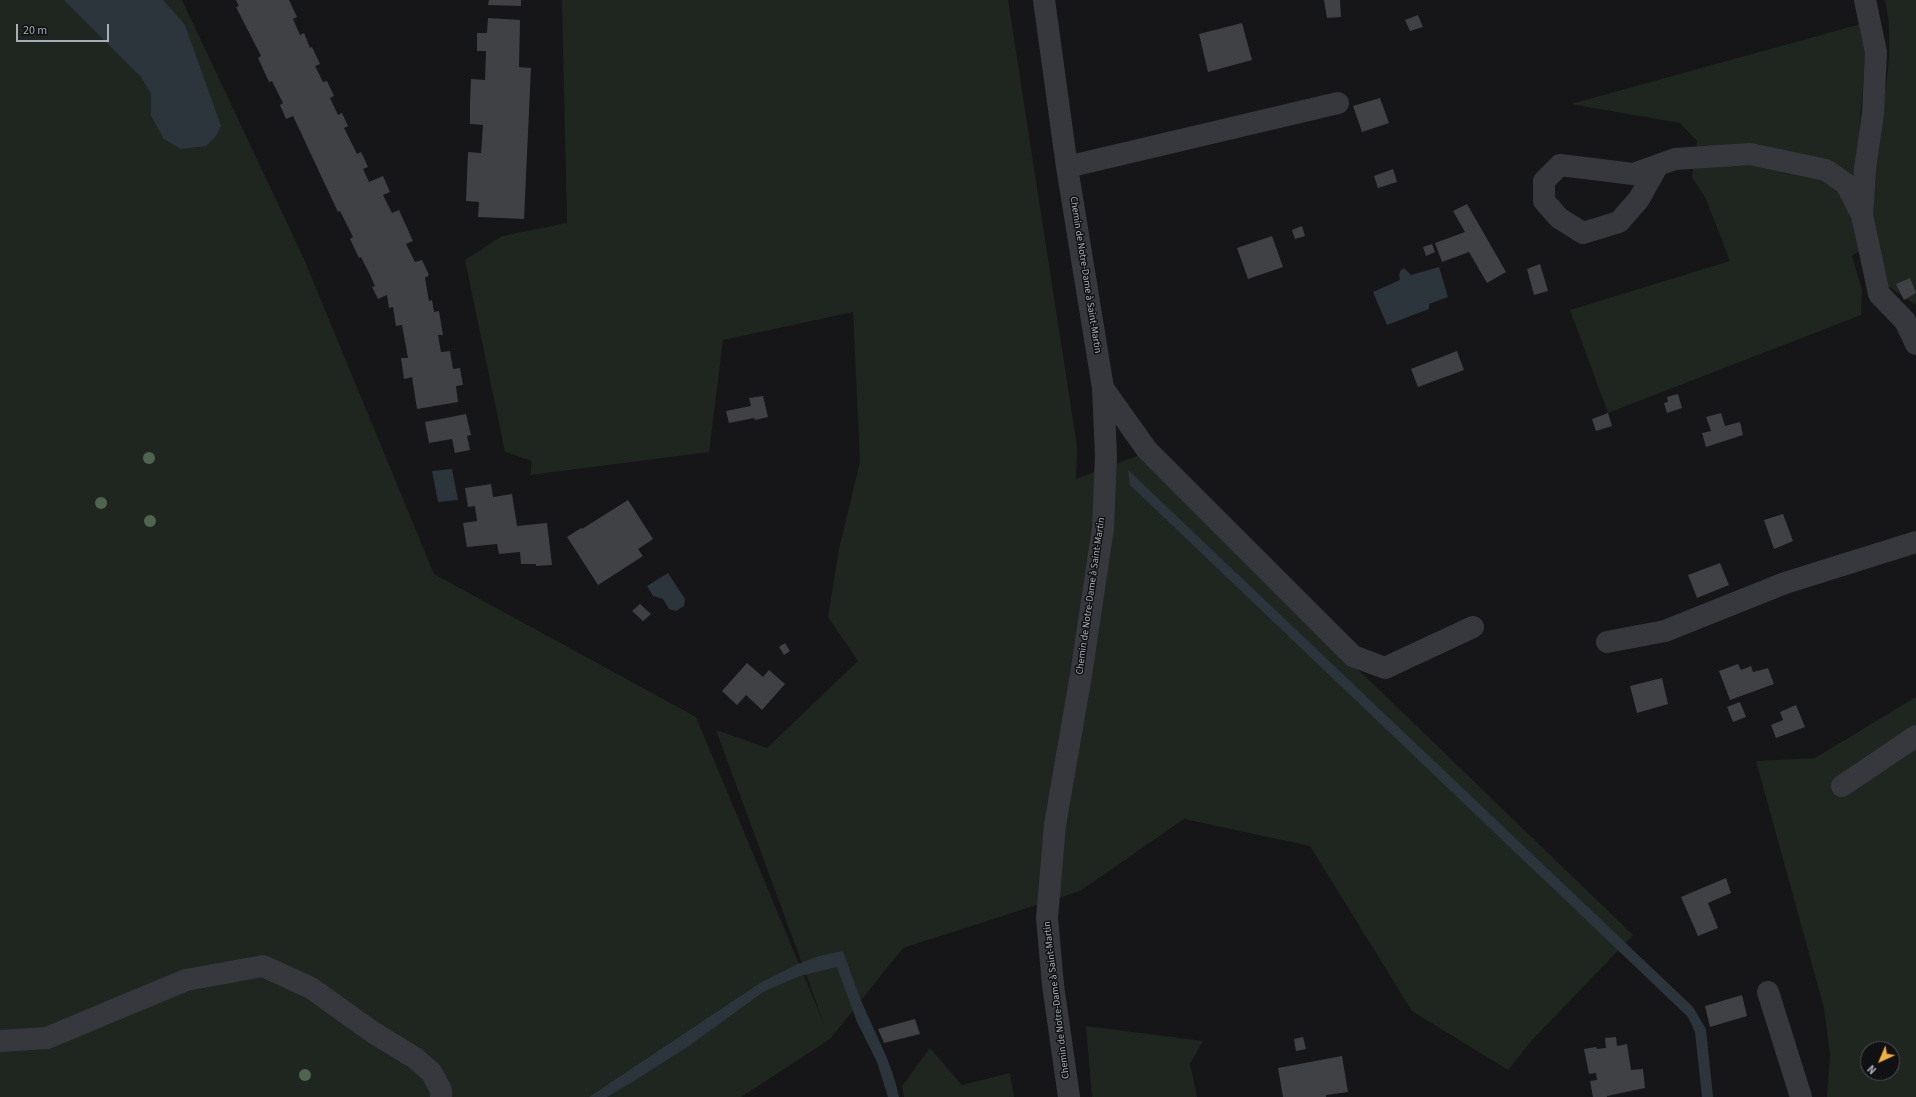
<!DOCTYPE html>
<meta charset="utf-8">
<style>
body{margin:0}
#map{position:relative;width:1916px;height:1097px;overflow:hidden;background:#161618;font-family:"Source Sans 3",sans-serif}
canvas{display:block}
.north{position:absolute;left:1860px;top:1041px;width:40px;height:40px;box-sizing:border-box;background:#111113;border:1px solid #4d4f55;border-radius:50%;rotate:224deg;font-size:11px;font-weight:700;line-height:16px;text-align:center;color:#a8adb8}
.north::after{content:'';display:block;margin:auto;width:14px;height:18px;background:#f2b134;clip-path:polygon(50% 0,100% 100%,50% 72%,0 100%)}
.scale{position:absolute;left:16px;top:24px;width:93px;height:18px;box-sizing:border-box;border:2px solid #a8adb8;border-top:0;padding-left:5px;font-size:12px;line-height:14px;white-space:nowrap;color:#a8adb8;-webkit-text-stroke:3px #111113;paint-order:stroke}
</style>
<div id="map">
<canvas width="1916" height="1097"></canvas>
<div class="north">N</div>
<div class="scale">20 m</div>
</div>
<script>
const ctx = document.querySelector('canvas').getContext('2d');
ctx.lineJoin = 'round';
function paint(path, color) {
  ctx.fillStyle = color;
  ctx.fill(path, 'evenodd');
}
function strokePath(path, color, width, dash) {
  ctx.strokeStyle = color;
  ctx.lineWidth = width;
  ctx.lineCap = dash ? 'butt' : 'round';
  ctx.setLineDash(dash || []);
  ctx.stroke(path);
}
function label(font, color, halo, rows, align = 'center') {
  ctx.font = font + ' "Source Sans 3",sans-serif';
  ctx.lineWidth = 3;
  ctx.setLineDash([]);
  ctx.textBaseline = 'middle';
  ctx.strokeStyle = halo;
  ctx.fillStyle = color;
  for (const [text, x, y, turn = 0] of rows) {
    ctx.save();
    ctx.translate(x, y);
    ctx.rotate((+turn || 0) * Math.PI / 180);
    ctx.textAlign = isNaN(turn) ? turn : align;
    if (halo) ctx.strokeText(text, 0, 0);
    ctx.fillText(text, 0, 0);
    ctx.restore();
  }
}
paint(new Path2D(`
 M0,0H182L304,259L434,574L696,717L825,1026L716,730L767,748L858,661L828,617L839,549L860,462L853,312L723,340L709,452L530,475L532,461L505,452L465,260L502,236L567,223L562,0H1008L1077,446L1076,479L1137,456L1633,935L1533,1039L1508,1070L1412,1011L1310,846L1184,819L1080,891L903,948L830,1039L741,1097H0Z
 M1885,0H1916V305L1883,283L1865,247L1852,256L1862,290L1861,315L1608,413L1570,310L1730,261L1705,197L1692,177L1697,141L1680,123L1571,104L1868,22L1859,136L1876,146C1884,97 1896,49 1885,0Z
 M1916,697V1097H1827L1830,1055L1824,1008L1756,761L1815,758ZM1868,1049H1892V1073H1868Z
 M1086,1026L1203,1041L1190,1064L1197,1097H1092Z
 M930,1048L962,1085L1010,1073L1014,1097H904L902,1086Z`), '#1e261f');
paint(new Path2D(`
 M64,0H163L185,25L221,126L216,136L206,146L181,149L164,139L151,116V94L141,77Z
 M1439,267L1448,297L1429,304V309L1387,325L1373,292L1400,280L1399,275L1401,270L1404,268L1411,275Z
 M452,469L458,500L438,502L432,471Z
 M1128,470L1693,1007L1706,1029L1713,1097H1702L1695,1032L1688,1017L1130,485Z
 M668,573L685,599L684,606L676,611L669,609L663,599L653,596L647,586Z
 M843,951C849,967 854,984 861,1000C874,1032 892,1062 899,1097H888L877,1062L857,1022L837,967L800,976L763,992L689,1046L637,1079L607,1097H589L760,983L798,964L819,956Z`), '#2c353c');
paint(new Path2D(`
 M236,0H289L297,17L293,19L300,35L304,33L310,48L312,47L320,64L315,66L323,82L327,81L334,96L330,98L338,115L342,113L348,126L344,128L357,154L361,152L364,158L368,167L363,169L369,182L383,176L390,192L383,195L392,213L399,210L413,241L406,244L415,262L422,260L429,275L425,278L429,301L432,300L434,312L439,311L443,335H438L441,352L450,351L453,369L460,368L463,385L456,386L458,402L417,409L412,377L404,379L401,358H408L402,325L396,326L393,307L389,308L387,295L378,299L372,287L375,286L370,275L361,257L359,258L350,239L353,237L340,211L338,212L293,116L286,119L280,105L283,103L272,81L269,82L258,58L261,56L236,7L239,6Z
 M489,0H521V6L488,5Z
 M1324,0H1340L1341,17L1327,18Z
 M1418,15L1423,27L1410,31L1405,20Z
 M488,18L520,20L519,67L531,68L524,219L478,217L479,202L466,201L468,152L481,153L483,125L470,124V102L471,79L485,80L486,51H477V33H487Z
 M1242,23L1252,60L1208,72L1199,34Z
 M1380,98L1389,123L1362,132L1353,106Z
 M1393,169L1397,182L1378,188L1374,176Z
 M1467,204L1506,272L1487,283L1469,252L1442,262L1435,243L1465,232L1453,211Z
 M1302,226L1305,236L1295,239L1292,230Z
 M1272,236L1283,267L1248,279L1237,248Z
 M1432,244L1435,252L1426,256L1423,247Z
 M1540,264L1548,291L1534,295L1527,269Z
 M1910,278L1916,293L1904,300L1896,284Z
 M1457,351L1464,370L1418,387L1411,369Z
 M1678,394L1682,408L1667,413L1664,403L1668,402L1667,397Z
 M763,396L768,417L755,420L754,418L729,423L726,411L751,406L749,398Z
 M1608,413L1612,426L1596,431L1592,419Z
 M1721,413L1725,426L1740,422L1743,435L1706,447L1702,433L1711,431L1706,417Z
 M466,414L471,435L467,436L470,450L455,453L452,439L429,443L425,422Z
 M491,484L493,497L512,494L517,526L547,523L552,565L536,566V564H521L520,552L499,554L497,544L467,547L463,523L477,521L475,506L468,507L465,488Z
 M628,500L653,539L638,549L643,556L598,585L567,537L581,528L582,529Z
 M1783,514L1793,541L1774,549L1764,520Z
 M1720,563L1729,585L1697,598L1688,575Z
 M640,604L651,614L643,621L632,611Z
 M785,643L790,651L784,655L779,647Z
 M747,663L763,677L769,670L785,684L762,710L746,695L737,705L722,691Z
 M1738,664L1741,670L1751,666L1753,672L1768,668L1774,684L1730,700L1719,671Z
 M1662,678L1668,704L1637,713L1630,686Z
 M1740,702L1746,717L1733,722L1727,707Z
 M1796,705L1805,727L1776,738L1771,725L1783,720L1780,712Z
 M1726,878L1731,893L1708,903L1718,928L1698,936L1681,897Z
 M1742,995L1747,1016L1710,1027L1705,1006Z
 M915,1019L920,1034L884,1043L878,1029Z
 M1303,1037L1306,1049L1296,1051L1294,1039Z
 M1616,1037L1617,1046L1627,1044L1631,1070L1643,1069L1645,1088L1607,1096V1097H1593L1590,1081L1597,1080L1596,1073L1589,1074L1584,1049L1596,1047L1597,1049L1606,1048L1605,1038Z
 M1342,1056L1348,1092L1326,1095V1097H1283L1278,1068Z`), '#404145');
strokePath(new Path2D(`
 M1044,0L1067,167L1103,388L1106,456L1103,528L1081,675L1055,825L1047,918L1053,985L1069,1097
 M1865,0L1876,52L1873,113L1865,169L1862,215L1879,294L1905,321L1916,344
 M1658,165L1639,199L1619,222L1583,233L1559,218L1544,201V181L1560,165L1633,174L1675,159L1750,154L1826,170L1846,184L1862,215
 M1067,167L1338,103
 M1103,388L1147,450L1353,656L1385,668L1473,627
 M1607,642L1665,631L1785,583L1916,542
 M1842,786L1916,736
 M1768,992L1801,1097
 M0,1041L47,1038L186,980L263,966L311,988L374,1033L415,1058L431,1072L441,1090V1097`), '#37383d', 22);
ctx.fillStyle = '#506452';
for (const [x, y] of [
 [149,458],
 [101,503],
 [150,521],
 [305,1075]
]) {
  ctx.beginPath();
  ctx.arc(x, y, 6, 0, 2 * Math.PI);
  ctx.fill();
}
label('10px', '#a8adb8', '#111113', [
 ["Chemin de Notre-Dame à Saint-Martin",1085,275,81],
 ["Chemin de Notre-Dame à Saint-Martin",1091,596,-82],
 ["Chemin de Notre-Dame à Saint-Martin",1057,1000,-97]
]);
</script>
